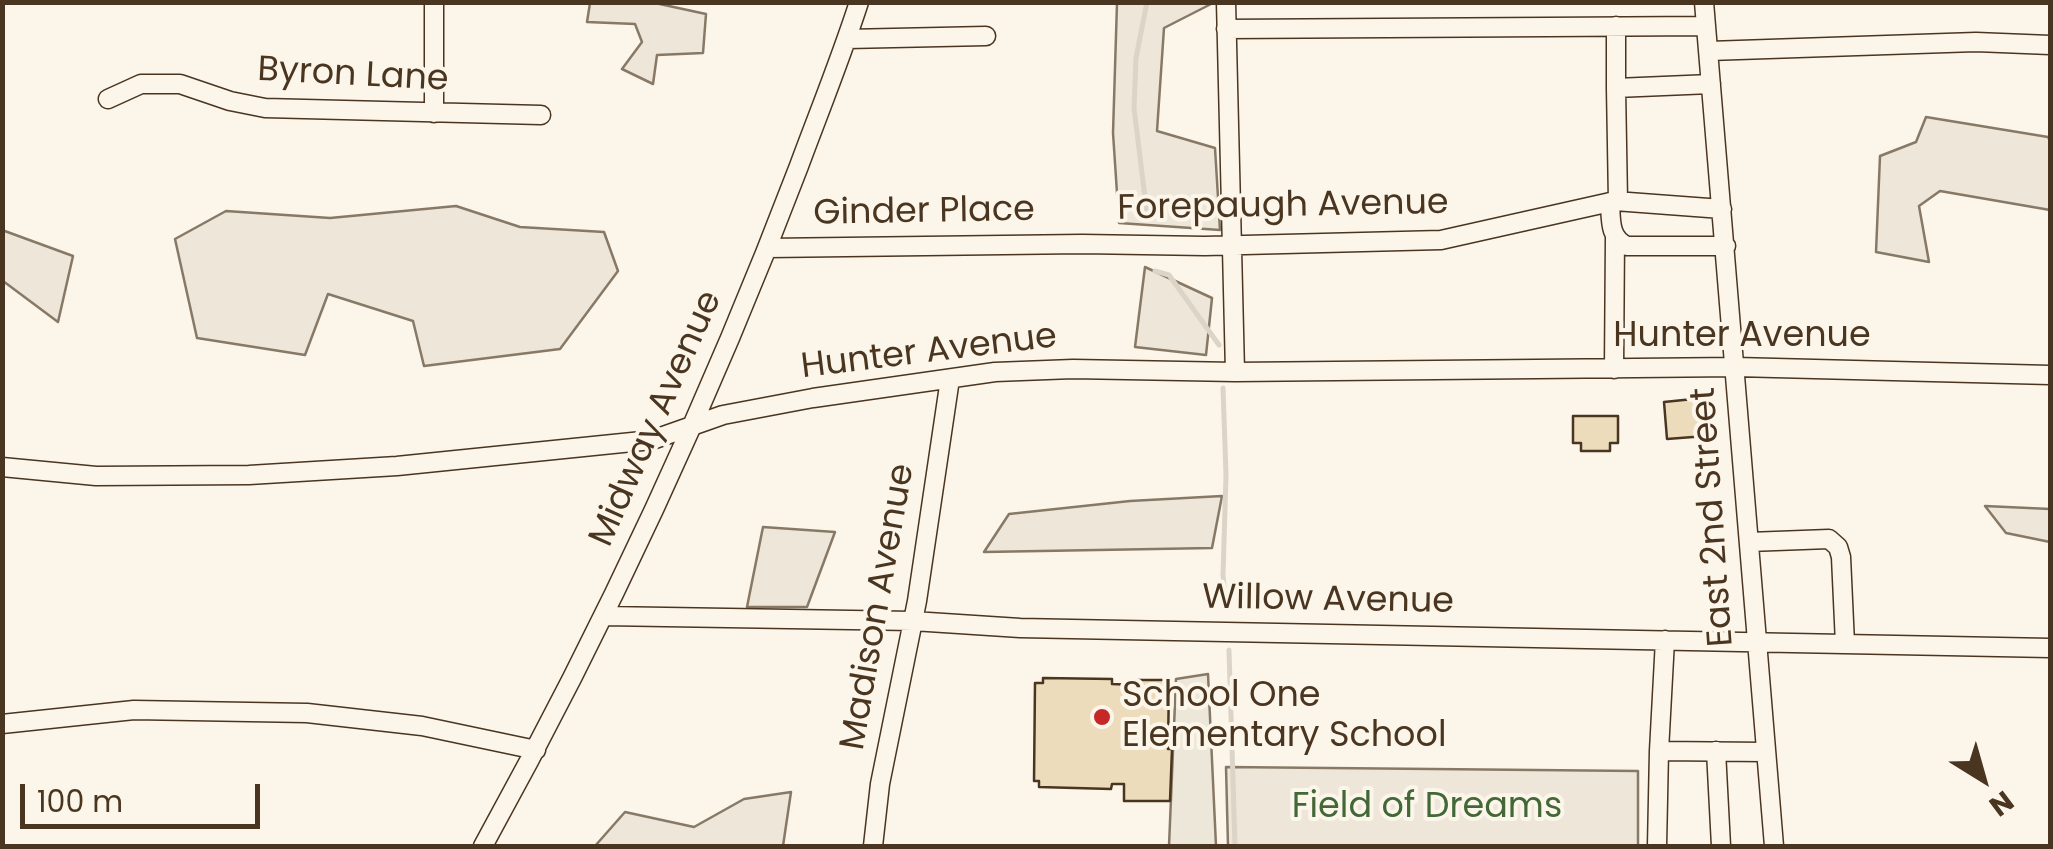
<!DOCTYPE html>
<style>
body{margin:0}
#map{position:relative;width:2053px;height:849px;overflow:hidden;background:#fbf6e9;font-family:Poppins,sans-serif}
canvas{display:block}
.frame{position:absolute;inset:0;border:5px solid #4a3520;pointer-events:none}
.north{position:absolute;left:1933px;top:729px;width:100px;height:100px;-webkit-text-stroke:8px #fbf6e9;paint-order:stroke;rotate:143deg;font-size:28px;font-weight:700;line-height:40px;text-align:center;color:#4a3520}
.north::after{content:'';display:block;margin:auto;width:35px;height:45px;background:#4a3520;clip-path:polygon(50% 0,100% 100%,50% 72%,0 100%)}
.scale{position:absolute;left:20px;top:784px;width:240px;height:45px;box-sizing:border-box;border:5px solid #4a3520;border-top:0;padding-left:12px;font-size:30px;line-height:35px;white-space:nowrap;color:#4a3520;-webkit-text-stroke:8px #fbf6e9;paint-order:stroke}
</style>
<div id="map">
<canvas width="2053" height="849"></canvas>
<div class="frame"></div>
<div class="north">N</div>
<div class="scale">100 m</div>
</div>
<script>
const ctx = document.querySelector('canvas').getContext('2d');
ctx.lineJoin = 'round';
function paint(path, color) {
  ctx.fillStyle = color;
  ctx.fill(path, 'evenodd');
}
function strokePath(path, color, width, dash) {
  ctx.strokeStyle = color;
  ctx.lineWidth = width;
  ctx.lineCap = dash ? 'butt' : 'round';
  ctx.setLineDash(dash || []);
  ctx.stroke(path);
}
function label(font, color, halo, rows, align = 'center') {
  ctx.font = font + ' Poppins,sans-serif';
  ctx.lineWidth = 8;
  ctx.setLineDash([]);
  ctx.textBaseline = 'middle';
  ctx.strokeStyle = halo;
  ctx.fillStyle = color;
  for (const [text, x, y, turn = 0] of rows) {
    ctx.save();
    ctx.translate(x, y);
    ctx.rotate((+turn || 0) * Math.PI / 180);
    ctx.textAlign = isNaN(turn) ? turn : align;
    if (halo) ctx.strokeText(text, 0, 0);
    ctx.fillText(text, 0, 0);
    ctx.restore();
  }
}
const green = new Path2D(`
 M590,3H655L706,14L703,53L657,55L653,84L622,69L642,42L635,24L587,22Z
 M1117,3H1213L1164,28L1157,131L1215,148L1220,230L1119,223L1113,133Z
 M1926,117L2048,137L2050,141V210L1940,191L1919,206L1929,262L1876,252L1880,156L1916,142Z
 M456,206L520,227L604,232L618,271L560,349L424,366L413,321L328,294L305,355L197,338L175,239L226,211L330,218Z
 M2,230L73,256L58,322L3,281Z
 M1145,267L1212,298L1206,355L1135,347Z
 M1222,496L1212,548L984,552L1009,514L1130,501Z
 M1985,506L2050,509V542L2006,533Z
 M763,527L835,532L807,607H747Z
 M1226,767L1638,771V846H1228Z
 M791,792L783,846H595L625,812L694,827L744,799Z`);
paint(green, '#ede6d9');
strokePath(green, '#887966', 2.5);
const parking = new Path2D(`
 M1208,674L1216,846H1169L1176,679Z`);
paint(parking, '#ede7d9');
strokePath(parking, '#887966', 2.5);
strokePath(new Path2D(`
 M1147,214L1134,108L1136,58L1147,2
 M1155,271L1169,275L1219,345
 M1223,388L1226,475L1223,575L1226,608
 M1229,650L1235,846`), '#dcd4c6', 5);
const building = new Path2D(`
 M1703,398L1706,436L1667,439L1664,402Z
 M1573,416H1618V443H1610V451H1581V443H1573Z
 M1043,678L1112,679V684L1135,685V680H1169L1168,749H1172L1170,801H1124V784H1112L1111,789L1039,787V781H1034L1035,683H1043Z`);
paint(building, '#ecdcbc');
strokePath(building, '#4a3520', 2.5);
const minor = new Path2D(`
 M1226,2L1235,372
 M1704,2L1774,846
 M1616,26V88
 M1226,29L1706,26
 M847,39L986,36
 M1709,51L1976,42L2050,45
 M108,99L141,84H180L230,101L265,108L541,115
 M434,113V2
 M1618,201L1616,88L1711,84
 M1610,202C1611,220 1609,238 1627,246H1726
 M768,248L1082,244L1205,246L1441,240L1615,201L1722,209
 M1614,369L1615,236
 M2,467L96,476L249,475L397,466L652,440L723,415L813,398L995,372L1073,369L1235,372L1736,367L2050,375
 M1749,542L1829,539L1838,547L1841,557L1845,644
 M604,616L913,621L1020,628L2050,648
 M1665,640L1659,751L1765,752
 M2,724L134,710L307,713L422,726L536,750
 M1716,751L1721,846
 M483,846C604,627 710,400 799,166C819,112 841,58 859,2
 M873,846L880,784L917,601L950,379
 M1657,846L1659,751`);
strokePath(minor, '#4a3520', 21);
strokePath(minor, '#fbf6e9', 18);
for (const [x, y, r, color] of [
 [1102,717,10,"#c62828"]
]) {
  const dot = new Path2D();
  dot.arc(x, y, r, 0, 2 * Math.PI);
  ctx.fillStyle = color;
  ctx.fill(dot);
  strokePath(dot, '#fbf6e9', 4);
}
label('35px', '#4a3520', '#fbf6e9', [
 ["Byron Lane",353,76,3],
 ["Forepaugh Avenue",1283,207,-1],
 ["Ginder Place",924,213,-1],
 ["Hunter Avenue",1742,337],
 ["Hunter Avenue",929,353,-7],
 ["Midway Avenue",657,419,-66],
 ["East 2nd Street",1714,517,-94],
 ["Willow Avenue",1328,601,1],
 ["Madison Avenue",879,607,-80]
]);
label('35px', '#4a3520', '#fbf6e9', [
 ["School One",1122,697],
 ["Elementary School",1122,737]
], 'left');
label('35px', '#436837', '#fbf6e9', [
 ["Field of Dreams",1427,808]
]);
</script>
